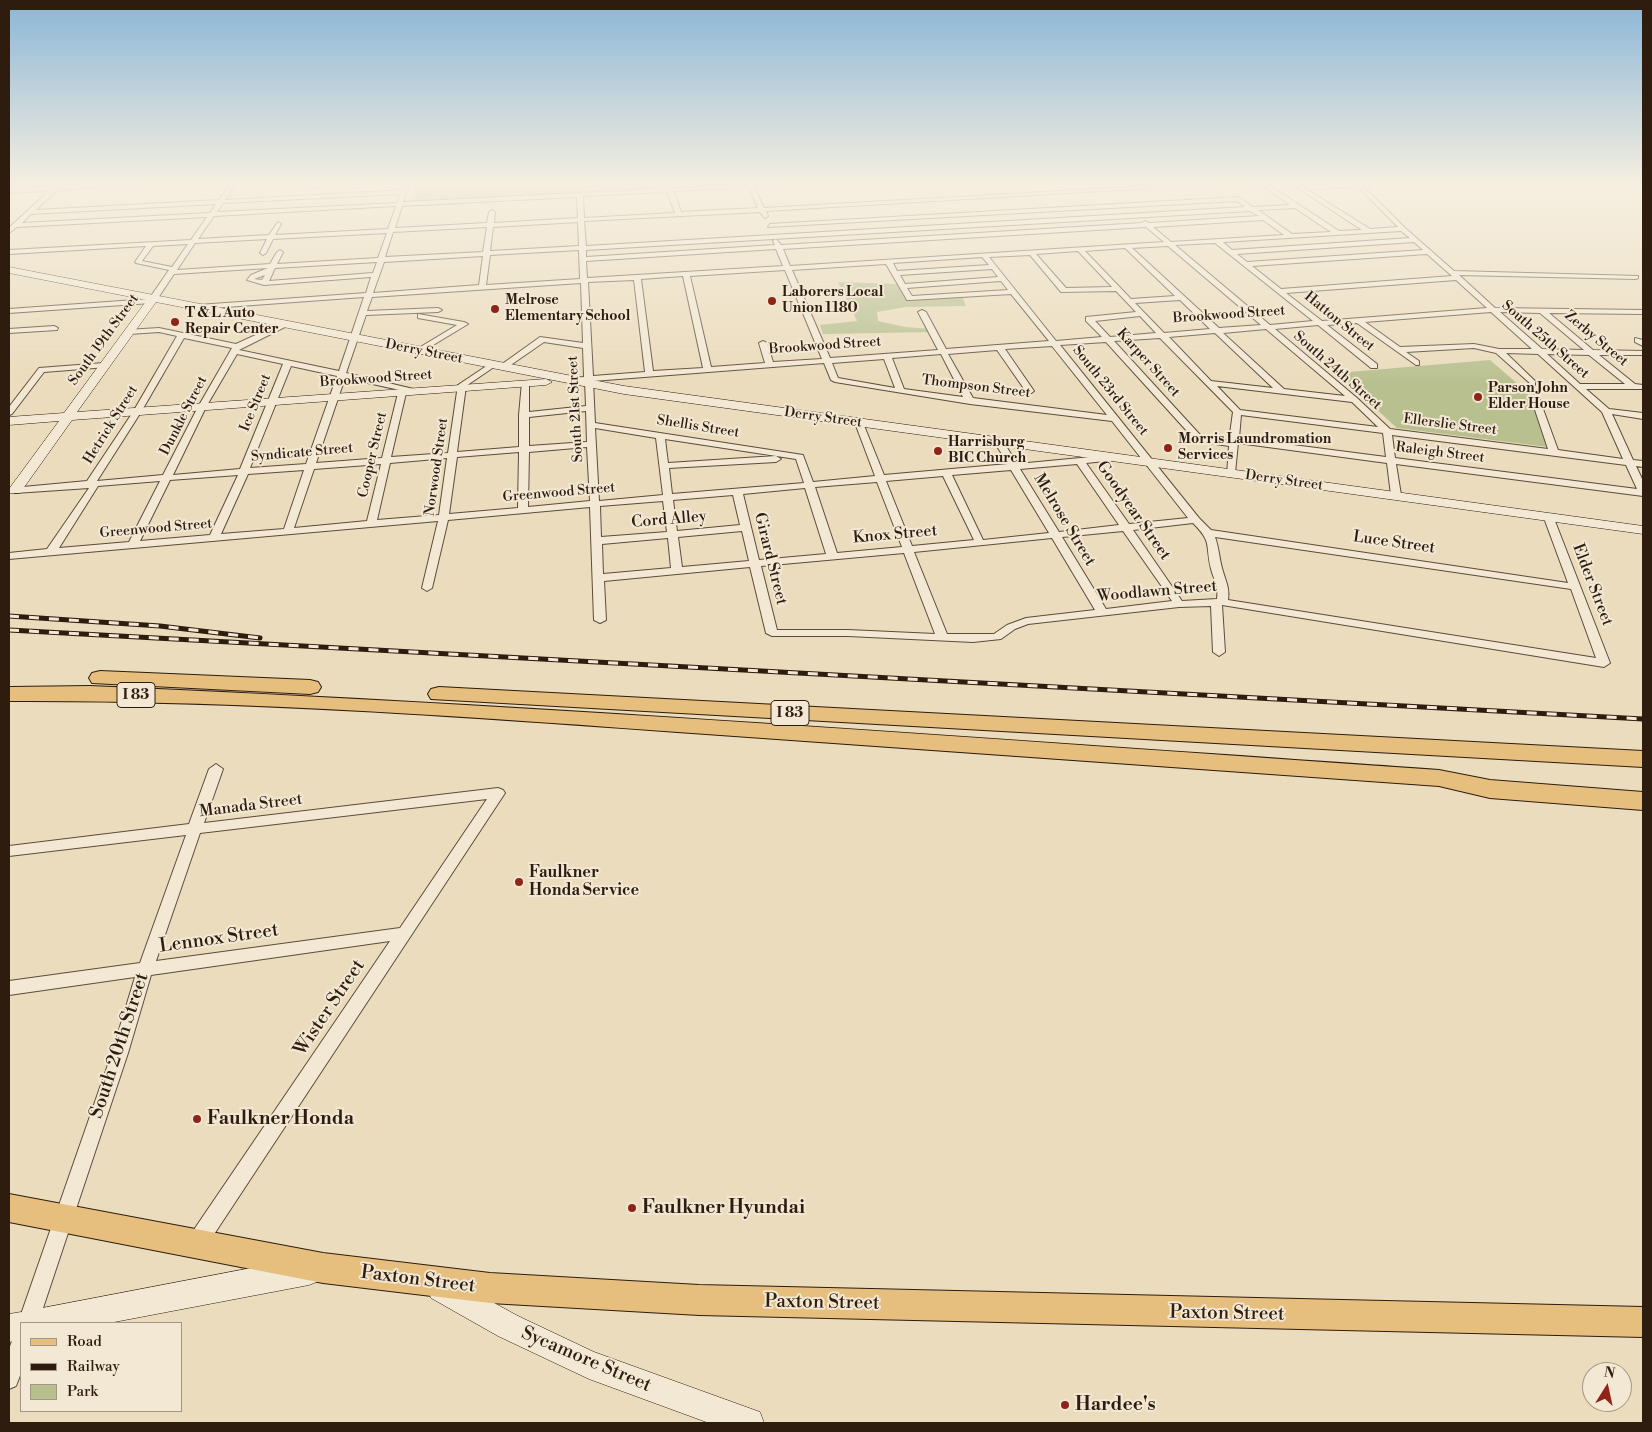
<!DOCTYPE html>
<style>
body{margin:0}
#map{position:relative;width:1652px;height:1432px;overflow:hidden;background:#ebdcbd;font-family:"Libre Bodoni",serif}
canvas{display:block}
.frame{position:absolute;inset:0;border:10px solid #2e1c0e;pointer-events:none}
.legend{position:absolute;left:20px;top:1322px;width:162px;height:90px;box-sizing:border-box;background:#f2e8d4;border:1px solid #a49685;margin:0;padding:6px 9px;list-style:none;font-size:15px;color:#2e1c0e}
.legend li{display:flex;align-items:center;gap:10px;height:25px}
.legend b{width:25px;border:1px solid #a49685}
.north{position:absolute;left:1582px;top:1362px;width:50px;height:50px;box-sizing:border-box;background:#f2e8d4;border:1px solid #a49685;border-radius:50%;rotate:10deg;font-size:14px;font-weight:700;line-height:20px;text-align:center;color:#2e1c0e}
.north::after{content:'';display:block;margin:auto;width:18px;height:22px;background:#8f2418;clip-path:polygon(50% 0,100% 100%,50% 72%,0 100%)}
</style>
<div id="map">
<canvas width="1652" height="1432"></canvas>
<div class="frame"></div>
<ul class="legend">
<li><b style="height:6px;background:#e6be7e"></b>Road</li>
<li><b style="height:6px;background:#2e1c0e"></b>Railway</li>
<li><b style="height:14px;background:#b8c090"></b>Park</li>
</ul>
<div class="north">N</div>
</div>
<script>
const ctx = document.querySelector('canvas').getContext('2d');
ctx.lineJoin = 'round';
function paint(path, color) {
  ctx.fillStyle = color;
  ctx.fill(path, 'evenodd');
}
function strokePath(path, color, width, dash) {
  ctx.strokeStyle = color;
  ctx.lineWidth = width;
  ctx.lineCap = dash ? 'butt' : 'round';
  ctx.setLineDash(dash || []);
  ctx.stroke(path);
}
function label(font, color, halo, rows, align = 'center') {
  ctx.font = font + ' "Libre Bodoni",serif';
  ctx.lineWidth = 4;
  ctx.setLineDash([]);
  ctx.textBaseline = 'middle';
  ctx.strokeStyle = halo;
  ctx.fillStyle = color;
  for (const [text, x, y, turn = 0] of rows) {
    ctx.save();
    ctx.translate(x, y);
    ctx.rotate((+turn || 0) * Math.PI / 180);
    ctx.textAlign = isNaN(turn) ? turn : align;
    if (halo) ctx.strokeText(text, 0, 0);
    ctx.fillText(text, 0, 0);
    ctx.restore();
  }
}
paint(new Path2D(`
 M442,183H636L671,191L411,203L416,186Z
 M838,282L898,284L908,299L962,296L966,306L906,307L877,312L878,321L905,327L931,329L933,332L823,334L820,325L857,321Z
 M1490,360L1527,392L1548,447L1397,428L1337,373Z`), '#b8c090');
const street = new Path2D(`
 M128,183H172L57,190L36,210L219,200L231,183H237L225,200L402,190L404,183H410L403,202L655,189L633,183H645L667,188L802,183L754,187L764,208L1199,183H1238L766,211L768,216L765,218L760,212L584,221L586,246L1245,207L1237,201L768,227L770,224L1238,197L1253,207L1290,205L1259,183H1266L1339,231L1362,230L1290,183H1297L1370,229L1398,227L1358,187L1309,189L1306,187L1309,185L1361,184L1405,228L1454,271L1638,276V278L1636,279L1459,275L1495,308L1643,310V314L1549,313L1593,350L1643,351V355H1599L1635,384L1643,385V389H1586L1609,409L1643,413V419L1612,414L1633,460L1643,461V467L1636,466L1643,481V496L1396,464L1401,495L1396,498L1391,495L1387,463L1238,443L1235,473L1230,476L1227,475L1229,446L1196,441L1106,342L1060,345L1199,518L1211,530L1568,583L1544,518L1549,515L1553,516L1610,663L1604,667L1222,605L1225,652L1219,656L1213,652L1211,606L1179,607L1028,624L1015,629L1001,639L973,642L848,636H772L766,633L750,567L604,581L606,620L600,623L594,620L590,507L448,520L432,588L427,591L422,588L438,521L9,559V553L47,549L89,488L15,493L10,490L12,488L87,481L133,412L177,336L159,332L129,334L125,332L126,330L159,328L236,344L284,322L288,324L287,326L239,350L339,371L364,297L198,309L194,307L198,305L366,293L371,277L264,285L247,280L251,275L268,268L174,274L156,301L151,303L9,313V309L149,299L169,270L136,263L135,262L146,246L9,254V250L191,240L207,217L17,227L9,233V228L13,224L49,191L9,193V189L57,185ZM749,187L758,208L681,212L674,191ZM667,192L675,213L584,218L583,196ZM400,194L397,203L217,212L223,203ZM577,197L578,218L494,223L495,212L492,210L489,212L487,223L395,228L402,206ZM216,204L210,213L22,223L31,214ZM396,206L388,229L275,235L281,224L278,222L269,235L198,239L214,216ZM1295,208L1331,232L1292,234L1258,210ZM1250,211L1259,216L1149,223L1145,221L1142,223L781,245L776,239L773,241L775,245L586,257V250ZM1263,220L1284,235L1171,242L1153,227ZM578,222L579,246L490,251L493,227ZM487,227L483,252L385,257L393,232ZM1146,227L1164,242L790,266L783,249ZM1401,231L1410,238L1232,250L1223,242ZM387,233L378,258L277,264L283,252L280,250L277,252L270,264L177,270L195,243L267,239L260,253L263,255L266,253L273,239ZM1414,242L1423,250L1247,262L1237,254ZM1215,243L1313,321L1270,325L1175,245ZM188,244L172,267L142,261L153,246ZM1168,246L1261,325L1219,328L1132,248ZM1125,248L1175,296L1131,299L1085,251ZM776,249L783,266L587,278L586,261ZM579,250L580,279L486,285L490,255ZM1078,251L1112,287L1066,288L1036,254ZM1427,254L1452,276L1281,289L1252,266ZM1030,255L1061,292L1116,291L1136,312L1086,317V321L1102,337L1056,341L989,257ZM483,256L479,285L373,293L384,262ZM982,257L989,265L897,271L893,263ZM377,262L373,273L269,281L275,268ZM886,264L907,300H910L1011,294L1049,341L946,349L926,312L922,310L918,312L938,350L830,358L792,270ZM992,269L998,277L905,284L900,275ZM785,270L822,359L773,362L767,343L763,341L759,343L765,363L711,367L690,276ZM265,275L262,280L254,279ZM683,276L703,368L653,371L641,279ZM634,280L645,372L593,376L588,282ZM1456,280L1487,308L1322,321L1286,293ZM1001,281L1008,290L912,296L907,288ZM581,283L583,343L540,337L498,367L505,369L544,342L583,348L584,377L571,378L567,380L571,382L585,381L586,406L529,412V384L522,382L519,415V447L457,452L466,386L494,367V363H491L458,385L448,453L391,457L406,393L402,390L398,393L382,458L316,463L345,378L418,394L422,391L346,373L366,315L438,312L442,310L438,308L367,311L372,297ZM1180,300L1210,329L1164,333L1135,303ZM1491,312L1532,349H1499L1474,344L1400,347L1365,322ZM1500,312L1540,313L1584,350L1542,349ZM1140,316L1156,333L1110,337L1095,321ZM1357,323L1416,365H1419V361L1406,352L1474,348L1496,353L1532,385H1535V381L1506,353L1538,354L1602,412L1623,459L1558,450L1539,398L1535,395L1531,398L1548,449L1390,429L1357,398L1275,329L1318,325L1371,368H1377V364L1327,325ZM1266,329L1345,396L1284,389L1223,333ZM1215,333L1273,388L1211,381L1169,337ZM184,338L232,348L198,407L163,475L97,481L141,412ZM1160,338L1233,412L1229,441L1202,437L1114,341ZM1052,346L1107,415L973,398L948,354L997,350L1027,393L1030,394L1034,391L1005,349ZM237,354L283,364L240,469L173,475L206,407ZM941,354L963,397L904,389L892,358ZM1547,354L1589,355L1625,384H1580ZM884,359L895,388L838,378L832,363ZM824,363L831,380L835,382L970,404L1112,421L1188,518L1129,524L1086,463L1115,460V456L1112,455L1017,464L1003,441L1000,440L995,443L1008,464L884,475L863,423L859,420L855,423L875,476L813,482L803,455L595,423L593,381ZM291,366L337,376L306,464L250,468ZM1217,386L1352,402L1378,427L1240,410ZM586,411L587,442L529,446V417ZM1241,415L1383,433L1386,457L1239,438ZM595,428L656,438L663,495L599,501ZM1392,435L1626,465L1637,489L1395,458ZM665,439L796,459L804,483L672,494L669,468L776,462L781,459L776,456L668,463ZM587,447L590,501L528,507L529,452ZM519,452L518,508L449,514L457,457ZM447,458L439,515L377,520L390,463ZM381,464L367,521L294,528L314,469ZM1077,464L1119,525L1059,532L1020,469ZM304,470L284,529L221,534L248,474ZM1011,470L1049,533L983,540L952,475ZM238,475L210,535L140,541L170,480ZM943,476L974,540L912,546L886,481ZM160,481L129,542L59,548L98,486ZM877,482L902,547L837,553L815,487ZM805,488L826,554L759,560L743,494ZM733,495L740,525L677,531L673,500ZM663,501L667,532L601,537L600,506ZM1193,523C1213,543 1205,545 1211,569C1214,580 1219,587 1217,599L1182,601L1133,530ZM742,531L749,561L682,567L678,537ZM1123,531L1172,601L1106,609L1062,537ZM1215,537L1571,589L1596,658L1228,600C1230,587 1225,580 1222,568C1219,557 1219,548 1215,537ZM668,538L671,568L603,574L602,544ZM1052,538L1095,610L1026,618L1007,625L994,634H947L914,552ZM904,553L935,634L848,630H777L761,566Z
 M316,183H322L319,189L314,188Z
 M418,314L464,322L468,324L420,353H417V349L457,325L418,318Z
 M54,326L58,328L57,330L9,333V329Z
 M1635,338L1643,340V346L1635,342Z
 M104,363L108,365L107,367L44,372L12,414L9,415V407L39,368Z
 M216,764L223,769L204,823L498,788L503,790L505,793L203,1251L196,1254L189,1251L186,1244L189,1237L390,941L151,975L128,1053L38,1323H21V1330L18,1323L112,1053L135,977L9,995V981L140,963L186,835L9,856V846L189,824L209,769ZM487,799L400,928L156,961L200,833Z
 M21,1333V1373L16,1386L9,1389V1349L14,1336Z`);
const secondary = new Path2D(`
 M9,267L624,386L1643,526V534L624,394L156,302L77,412L546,379L552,382L546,385L72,420L20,493H10L9,489L59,421L9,425V417L64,413L147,300L9,273Z
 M309,1257L319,1261L323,1271L319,1281L309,1285L109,1323H21V1340L9,1342V1314L21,1312L27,1314L37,1309Z
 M441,1274L518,1316L594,1352L760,1412L764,1423H709L589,1379L498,1336L431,1298L427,1288L431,1278Z`);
const primary = new Path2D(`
 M9,1194L323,1253L490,1273L699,1285L1643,1307V1337L699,1315L490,1303L323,1283L9,1222Z`);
const highway = new Path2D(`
 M100,671L310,680L318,682L321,687L318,692L310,694L92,683L89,678L92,673Z
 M90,686C540,705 989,739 1439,770L1490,780L1643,792V810L1490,798L1439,786C1195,769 951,751 706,734C474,717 241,700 9,701V687Z
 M439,687L1643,751V767L431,699L428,694L431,689Z`);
strokePath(street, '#5d4c3a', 2);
strokePath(secondary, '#2e1c0e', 1);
strokePath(primary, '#2e1c0e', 2);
strokePath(highway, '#2e1c0e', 2);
paint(street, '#f2e8d4');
paint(secondary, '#f2e8d4');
paint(primary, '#e6be7e');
paint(highway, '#e6be7e');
const rail = new Path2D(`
 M9,616L160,626L260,638
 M9,630L1643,719`);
strokePath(rail, '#2e1c0e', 5);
strokePath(rail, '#f2e8d4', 3, [10]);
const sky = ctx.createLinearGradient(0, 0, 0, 384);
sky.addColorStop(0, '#8ab6d6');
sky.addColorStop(0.48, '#f6efe1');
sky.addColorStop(1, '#f6efe100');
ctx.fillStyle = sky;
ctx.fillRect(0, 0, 1652, 384);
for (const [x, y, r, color] of [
 [772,301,5,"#8f2418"],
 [495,309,5,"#8f2418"],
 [175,322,5,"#8f2418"],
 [1478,397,5,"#8f2418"],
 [1168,448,5,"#8f2418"],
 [938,451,5,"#8f2418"],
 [519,882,5,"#8f2418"],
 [197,1119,5,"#8f2418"],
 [632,1208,5,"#8f2418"],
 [1065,1405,5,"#8f2418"]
]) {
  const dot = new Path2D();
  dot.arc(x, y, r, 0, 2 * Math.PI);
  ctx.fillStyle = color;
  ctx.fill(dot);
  strokePath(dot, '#f2e8d4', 2);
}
label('bold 14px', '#2e1c0e', '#f2e8d4', [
 ["Laborers Local",782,293],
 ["Union 1180",782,309],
 ["Melrose",505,301],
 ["Elementary School",505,317],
 ["T & L Auto",185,314],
 ["Repair Center",185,330],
 ["Parson John",1488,389],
 ["Elder House",1488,405],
 ["Morris Laundromation",1178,440],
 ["Services",1178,456],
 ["Harrisburg",948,443],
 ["BIC Church",948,459]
], 'left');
label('14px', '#2e1c0e', '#f2e8d4', [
 ["Brookwood Street",1229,315,-4],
 ["Hatton Street",1339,322,39],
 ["Zerby Street",1596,339,40],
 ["South 19th Street",104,340,-54],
 ["South 25th Street",1545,340,41],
 ["Brookwood Street",825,346,-4],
 ["Derry Street",424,352,11],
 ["Karper Street",1148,363,48],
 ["South 24th Street",1337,371,41],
 ["Brookwood Street",376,379,-4],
 ["Thompson Street",976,387,7],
 ["South 23rd Street",1110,391,51],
 ["Ice Street",256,403,-68],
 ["South 21st Street",576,409,-93],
 ["Dunkle Street",184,416,-63],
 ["Derry Street",823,418,8],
 ["Hetrick Street",111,425,-58],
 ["Ellerslie Street",1450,425,7],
 ["Shellis Street",698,427,9],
 ["Syndicate Street",302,453,-5],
 ["Raleigh Street",1440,453,7],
 ["Cooper Street",373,455,-77],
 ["Norwood Street",437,467,-82],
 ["Derry Street",1284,481,8],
 ["Greenwood Street",559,493,-5],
 ["Greenwood Street",156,529,-5]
]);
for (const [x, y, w] of [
 [136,695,38],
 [790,713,38]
]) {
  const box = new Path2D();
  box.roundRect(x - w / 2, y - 12.5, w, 25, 4);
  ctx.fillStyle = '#f2e8d4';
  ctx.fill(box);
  strokePath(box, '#2e1c0e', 1);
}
label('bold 15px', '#2e1c0e', null, [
 ["I 83",136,695],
 ["I 83",790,713]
]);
label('16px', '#2e1c0e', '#f2e8d4', [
 ["Goodyear Street",1133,511,55],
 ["Cord Alley",669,520,-5],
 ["Melrose Street",1064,520,59],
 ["Knox Street",895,535,-5],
 ["Luce Street",1394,543,8],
 ["Girard Street",770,559,76],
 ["Elder Street",1592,585,69],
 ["Woodlawn Street",1157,592,-5],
 ["Manada Street",251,806,-7]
]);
label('bold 16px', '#2e1c0e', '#f2e8d4', [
 ["Faulkner",529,873],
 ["Honda Service",529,891]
], 'left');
label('19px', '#2e1c0e', '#f2e8d4', [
 ["Lennox Street",219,939,-8],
 ["Wister Street",330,1008,-56],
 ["South 20th Street",120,1046,-72],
 ["Paxton Street",418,1280,7],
 ["Paxton Street",822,1303,1],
 ["Paxton Street",1227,1314,1],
 ["Sycamore Street",586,1360,23]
]);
label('bold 19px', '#2e1c0e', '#f2e8d4', [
 ["Faulkner Honda",207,1119],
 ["Faulkner Hyundai",642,1208],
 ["Hardee's",1075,1405]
], 'left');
</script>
